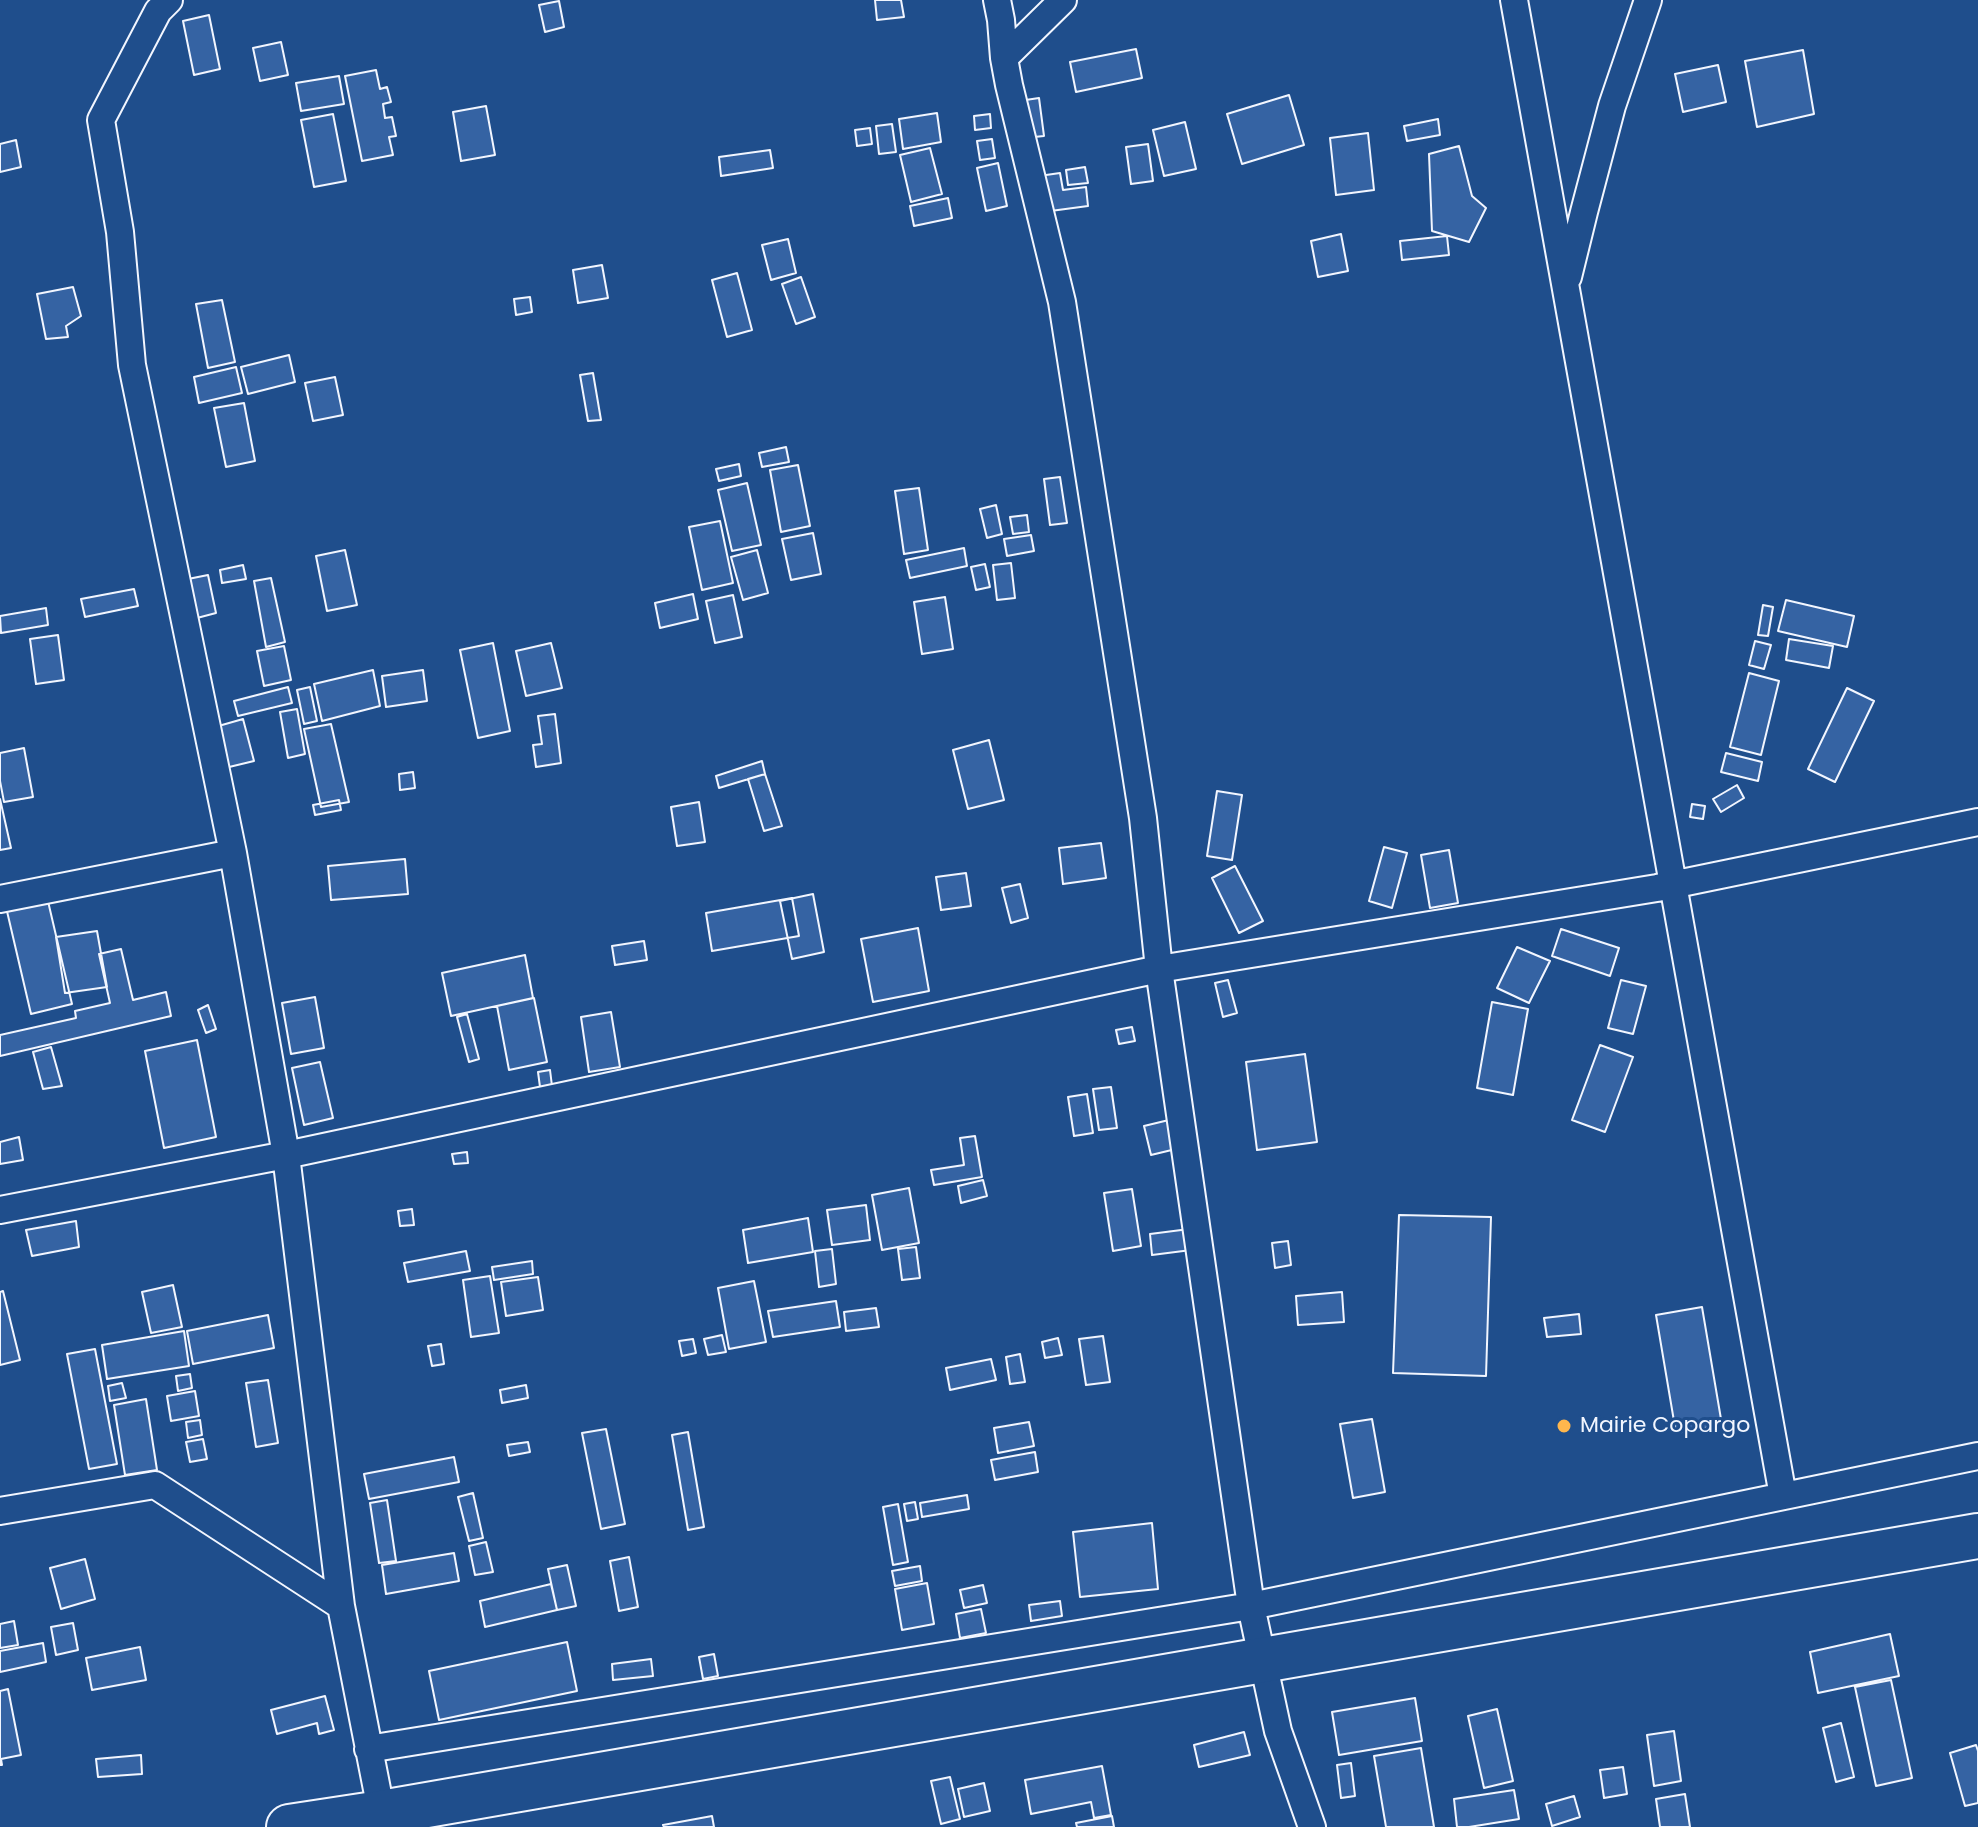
<!DOCTYPE html>
<style>
body{margin:0}
canvas{display:block;background:#1f4e8c}
</style>
<canvas width="1978" height="1827"></canvas>
<script>
const ctx = document.querySelector('canvas').getContext('2d');
ctx.lineJoin = 'round';
function paint(path, color) {
  ctx.fillStyle = color;
  ctx.fill(path, 'evenodd');
}
function strokePath(path, color, width, dash) {
  ctx.strokeStyle = color;
  ctx.lineWidth = width;
  ctx.lineCap = dash ? 'butt' : 'round';
  ctx.setLineDash(dash || []);
  ctx.stroke(path);
}
function label(font, color, halo, rows, align = 'center') {
  ctx.font = font + ' Poppins,sans-serif';
  ctx.lineWidth = 6;
  ctx.setLineDash([]);
  ctx.textBaseline = 'middle';
  ctx.strokeStyle = halo;
  ctx.fillStyle = color;
  for (const [text, x, y, turn = 0] of rows) {
    ctx.save();
    ctx.translate(x, y);
    ctx.rotate((+turn || 0) * Math.PI / 180);
    ctx.textAlign = isNaN(turn) ? turn : align;
    if (halo) ctx.strokeText(text, 0, 0);
    ctx.fillText(text, 0, 0);
    ctx.restore();
  }
}
const building = new Path2D(`
 M875,0H901L904,17L877,20Z
 M559,1L564,27L545,32L539,5Z
 M209,15L220,69L194,75L183,21Z
 M281,42L288,75L260,81L253,48Z
 M1136,49L1142,78L1076,92L1070,62Z
 M1803,50L1814,114L1757,127L1745,61Z
 M1718,65L1726,102L1683,112L1675,74Z
 M376,70L380,89L387,87L391,102L383,104L385,118L392,117L396,136L389,137L393,155L362,161L345,76Z
 M339,76L344,104L301,111L296,83Z
 M1289,95L1304,145L1242,164L1227,114Z
 M1039,98L1044,136L1024,138L1019,101Z
 M486,106L495,155L461,161L453,112Z
 M937,113L941,142L903,149L899,119Z
 M333,114L346,181L314,187L301,120Z
 M990,114L991,128L975,130L974,116Z
 M1438,119L1440,135L1407,141L1404,126Z
 M1185,122L1196,169L1164,176L1153,130Z
 M892,124L896,152L879,154L876,126Z
 M870,128L872,144L857,146L855,130Z
 M1368,133L1374,190L1336,195L1330,138Z
 M992,139L995,158L980,160L977,141Z
 M16,140L21,167L0,172V144Z
 M1148,144L1153,181L1131,184L1126,147Z
 M1459,146L1472,196L1486,208L1469,242L1432,231L1429,154Z
 M930,148L942,194L911,202L900,155Z
 M770,150L773,168L721,176L719,157Z
 M998,163L1007,206L986,211L977,168Z
 M1085,167L1088,183L1068,185L1066,170Z
 M1060,173L1063,190L1086,187L1088,206L1043,212L1039,176Z
 M948,198L952,218L914,226L910,206Z
 M1341,234L1348,271L1318,277L1311,241Z
 M1447,236L1449,255L1402,260L1400,241Z
 M788,239L796,273L771,280L762,245Z
 M602,265L608,298L578,303L573,270Z
 M737,273L752,330L727,337L712,280Z
 M801,277L815,317L796,324L782,284Z
 M73,287L81,316L66,326L68,337L46,339L37,294Z
 M530,297L532,312L516,315L514,299Z
 M222,300L235,362L208,368L196,304Z
 M289,355L295,382L248,394L241,367Z
 M236,367L242,393L199,403L194,377Z
 M593,373L601,420L588,421L580,375Z
 M335,377L343,415L313,421L305,383Z
 M244,403L255,461L226,467L214,408Z
 M786,447L789,462L762,467L759,453Z
 M739,464L741,476L719,481L716,469Z
 M798,465L810,526L781,532L770,470Z
 M1060,477L1067,523L1050,525L1044,479Z
 M747,483L761,545L732,551L718,490Z
 M919,488L928,550L904,554L895,491Z
 M996,505L1002,534L987,538L980,509Z
 M1027,515L1029,532L1013,534L1010,517Z
 M720,521L733,583L702,590L689,527Z
 M813,533L821,574L791,580L782,539Z
 M1031,535L1034,551L1007,556L1004,539Z
 M964,548L967,566L910,578L906,560Z
 M345,550L357,605L327,611L316,556Z
 M757,550L768,593L743,600L731,557Z
 M1011,563L1015,598L997,600L993,565Z
 M985,564L990,587L976,590L971,567Z
 M243,565L246,579L222,583L220,570Z
 M208,575L216,613L197,618L188,579Z
 M271,578L285,642L266,647L254,581Z
 M134,589L138,606L85,617L81,599Z
 M693,594L698,619L660,628L655,603Z
 M733,595L742,637L715,643L706,601Z
 M945,597L953,649L922,654L914,602Z
 M1786,600L1854,616L1847,647L1778,631Z
 M1763,605L1773,607L1768,636L1758,635Z
 M46,608L48,625L1,633L0,616Z
 M58,635L64,680L36,684L30,639Z
 M1789,639L1833,646L1829,668L1786,660Z
 M1755,641L1771,645L1764,669L1749,665Z
 M493,643L510,731L478,738L460,650Z
 M551,643L562,688L526,696L516,651Z
 M284,646L291,680L264,686L257,651Z
 M373,670L380,706L322,721L314,684Z
 M423,670L427,701L386,707L382,676Z
 M1749,673L1779,681L1761,755L1730,747Z
 M288,687L292,703L238,716L234,701Z
 M310,687L317,721L304,724L297,690Z
 M1847,688L1874,701L1835,782L1808,769Z
 M297,709L305,754L288,758L280,712Z
 M555,714L561,763L536,767L533,745L542,744L538,716Z
 M243,719L254,761L225,768L215,727Z
 M331,724L349,802L321,807L304,729Z
 M989,740L1004,800L968,809L953,750Z
 M24,748L33,797L4,802L0,781V753Z
 M1726,753L1762,762L1758,781L1721,772Z
 M762,761L765,774L719,788L716,776Z
 M413,772L415,788L400,790L399,774Z
 M765,774L782,826L764,831L748,779Z
 M1737,785L1744,798L1721,812L1713,799Z
 M1217,791L1242,795L1232,860L1207,856Z
 M0,799L11,848L0,850Z
 M339,800L341,810L315,815L313,805Z
 M699,802L705,842L677,846L671,807Z
 M1692,804L1705,806L1703,819L1690,817Z
 M1101,843L1106,878L1063,884L1059,848Z
 M1384,847L1407,853L1392,908L1369,901Z
 M1449,850L1458,903L1430,908L1421,855Z
 M405,859L408,894L331,900L328,866Z
 M1235,866L1263,921L1239,933L1212,878Z
 M966,873L971,906L941,910L936,877Z
 M1020,884L1028,918L1011,923L1002,888Z
 M813,894L824,952L792,959L780,901Z
 M47,897L72,1004L31,1014L6,907Z
 M792,898L799,936L712,951L706,913Z
 M918,928L929,991L873,1002L861,939Z
 M1561,929L1619,948L1610,976L1552,956Z
 M97,931L107,987L65,993L56,937Z
 M644,941L647,960L615,965L612,946Z
 M1517,947L1550,961L1529,1003L1497,988Z
 M121,949L133,1000L166,992L171,1016L0,1056V1035L76,1018L75,1011L110,1003L99,954Z
 M525,955L533,998L451,1016L442,973Z
 M1228,980L1237,1013L1223,1017L1215,983Z
 M1621,980L1646,986L1633,1034L1608,1028Z
 M315,997L324,1048L291,1054L282,1003Z
 M534,998L547,1062L509,1070L497,1006Z
 M1492,1002L1528,1009L1513,1095L1477,1088Z
 M208,1005L216,1029L206,1033L198,1010Z
 M611,1012L620,1067L589,1072L581,1017Z
 M467,1014L479,1059L469,1062L457,1017Z
 M1132,1027L1135,1041L1119,1044L1116,1030Z
 M197,1040L216,1137L164,1148L145,1051Z
 M1600,1045L1633,1057L1605,1132L1572,1120Z
 M51,1047L62,1086L43,1089L33,1052Z
 M1305,1054L1317,1142L1257,1150L1246,1062Z
 M320,1062L333,1118L304,1125L292,1068Z
 M550,1070L552,1086L540,1087L538,1072Z
 M1111,1087L1117,1128L1099,1130L1093,1089Z
 M1087,1094L1093,1133L1074,1136L1068,1097Z
 M1173,1119L1180,1148L1151,1155L1144,1126Z
 M975,1136L982,1177L934,1185L931,1170L964,1165L960,1138Z
 M19,1137L23,1160L0,1164V1142Z
 M467,1152L468,1163L454,1164L452,1154Z
 M983,1180L987,1196L961,1203L958,1186Z
 M909,1188L919,1243L882,1250L872,1195Z
 M1132,1189L1141,1246L1113,1251L1104,1193Z
 M866,1205L870,1240L832,1245L827,1210Z
 M412,1209L414,1225L400,1226L398,1211Z
 M1399,1215L1491,1217L1486,1376L1393,1373Z
 M808,1218L813,1252L748,1263L743,1230Z
 M76,1221L79,1247L32,1256L26,1230Z
 M1197,1228L1199,1249L1152,1255L1150,1234Z
 M1288,1241L1291,1265L1275,1268L1272,1243Z
 M916,1247L920,1278L902,1280L898,1249Z
 M832,1249L836,1284L819,1287L815,1251Z
 M466,1251L470,1271L408,1282L404,1263Z
 M532,1261L533,1274L494,1280L492,1267Z
 M490,1276L499,1333L471,1337L463,1280Z
 M538,1277L543,1310L506,1316L501,1282Z
 M754,1281L766,1342L729,1349L718,1288Z
 M173,1285L182,1327L151,1333L142,1292Z
 M3,1291L20,1360L0,1365V1292Z
 M1342,1292L1344,1322L1298,1325L1296,1296Z
 M836,1301L840,1327L773,1337L768,1311Z
 M1702,1307L1722,1425L1676,1433L1656,1315Z
 M876,1308L879,1327L846,1331L844,1312Z
 M1579,1314L1581,1334L1547,1337L1544,1318Z
 M268,1315L274,1348L193,1364L187,1331Z
 M184,1331L189,1366L107,1379L102,1345Z
 M722,1335L726,1352L708,1355L704,1339Z
 M1103,1336L1110,1382L1086,1385L1079,1339Z
 M1058,1338L1062,1355L1045,1358L1042,1342Z
 M693,1339L696,1353L682,1356L679,1341Z
 M441,1344L444,1364L432,1366L428,1346Z
 M95,1349L117,1464L89,1469L67,1354Z
 M1020,1354L1025,1382L1010,1384L1006,1357Z
 M991,1359L996,1380L950,1390L946,1368Z
 M190,1374L192,1388L178,1391L176,1376Z
 M268,1380L278,1443L256,1447L246,1383Z
 M122,1383L126,1398L110,1401L108,1386Z
 M526,1385L528,1398L502,1403L500,1390Z
 M195,1391L199,1416L171,1421L167,1396Z
 M146,1399L157,1470L125,1475L114,1405Z
 M1372,1419L1385,1492L1353,1498L1340,1424Z
 M200,1420L202,1435L188,1438L186,1422Z
 M1029,1422L1034,1446L998,1453L994,1428Z
 M606,1429L625,1524L601,1529L582,1433Z
 M688,1432L704,1527L688,1530L672,1435Z
 M203,1439L207,1459L190,1462L186,1442Z
 M528,1442L530,1452L509,1456L507,1445Z
 M1035,1452L1038,1472L995,1480L991,1460Z
 M454,1457L459,1482L369,1499L364,1474Z
 M473,1493L483,1538L469,1541L458,1497Z
 M967,1495L969,1509L922,1517L920,1503Z
 M387,1500L396,1561L379,1563L370,1503Z
 M915,1502L918,1519L907,1521L904,1504Z
 M898,1504L908,1562L893,1565L883,1507Z
 M1152,1523L1158,1589L1080,1597L1073,1532Z
 M486,1542L493,1572L475,1575L469,1546Z
 M454,1553L459,1581L386,1594L382,1565Z
 M629,1557L638,1607L619,1611L610,1561Z
 M85,1559L95,1599L61,1609L50,1568Z
 M567,1565L576,1606L557,1610L548,1569Z
 M920,1566L922,1581L895,1586L892,1571Z
 M927,1583L934,1624L902,1630L895,1589Z
 M551,1584L557,1610L485,1627L480,1601Z
 M983,1585L987,1603L964,1608L960,1590Z
 M1060,1601L1062,1616L1031,1621L1029,1605Z
 M981,1609L986,1633L960,1638L956,1614Z
 M14,1621L18,1645L0,1648V1624Z
 M73,1623L78,1650L56,1655L51,1627Z
 M1890,1634L1899,1676L1818,1693L1810,1652Z
 M567,1642L577,1691L439,1720L429,1671Z
 M43,1643L46,1662L0,1672V1651Z
 M140,1647L146,1680L92,1690L86,1658Z
 M714,1654L718,1676L703,1679L699,1657Z
 M651,1659L653,1676L613,1680L612,1664Z
 M1891,1680L1912,1778L1876,1786L1855,1687Z
 M8,1689L21,1755L1,1759L2,1765H0V1691Z
 M325,1696L334,1730L319,1734L317,1723L277,1734L271,1710Z
 M1415,1698L1422,1741L1339,1755L1332,1712Z
 M1497,1709L1513,1781L1484,1788L1468,1716Z
 M1841,1723L1854,1777L1836,1782L1823,1728Z
 M1674,1731L1681,1781L1654,1786L1647,1735Z
 M1244,1732L1250,1755L1199,1767L1194,1745Z
 M1976,1745L1978,1751V1803L1965,1806L1950,1753Z
 M1421,1748L1434,1827H1386L1374,1756Z
 M141,1755L142,1774L98,1777L96,1759Z
 M1351,1763L1355,1796L1341,1798L1337,1765Z
 M1102,1766L1111,1815L1094,1818L1091,1802L1031,1814L1025,1780Z
 M1623,1767L1627,1794L1604,1798L1600,1770Z
 M950,1777L960,1819L941,1824L931,1781Z
 M984,1783L990,1811L964,1817L958,1789Z
 M1514,1790L1519,1819L1469,1827H1457L1454,1799Z
 M1685,1794L1690,1827H1660L1656,1799Z
 M1574,1796L1580,1817L1552,1826L1546,1804Z
 M712,1816L714,1827H664L663,1825Z
 M1112,1816L1114,1827H1077L1076,1823Z`);
paint(building, '#3563a3');
strokePath(building, '#f2f6ff', 2);
const street = new Path2D(`
 M169,0L158,11L101,120L120,232L132,365L233,853L286,1155L341,1606L384,1825
 M997,0L1001,20L1004,58
 M1063,0L1004,58L1009,85L1062,302L1143,818L1159,969L1251,1606L1278,1731L1312,1827
 M1514,0L1783,1496
 M1568,277L1584,212L1612,106L1648,0
 M0,899L233,853
 M0,1210L286,1155L1159,969L1657,888L1978,822
 M0,1511L155,1485L341,1606
 M368,1749L1251,1606L1978,1456`);
const highway = new Path2D(`
 M289,1827L381,1813L1978,1536`);
strokePath(street, '#f2f6ff', 30);
strokePath(highway, '#f2f6ff', 48);
strokePath(street, '#1f4e8c', 26);
strokePath(highway, '#1f4e8c', 44);
for (const [x, y, r, color] of [
 [1564,1426,8,"#ffb74d"]
]) {
  const dot = new Path2D();
  dot.arc(x, y, r, 0, 2 * Math.PI);
  ctx.fillStyle = color;
  ctx.fill(dot);
  strokePath(dot, '#1f4e8c', 3);
}
label('22px', '#f2f6ff', '#1f4e8c', [
 ["Mairie Copargo",1580,1426]
], 'left');
</script>
